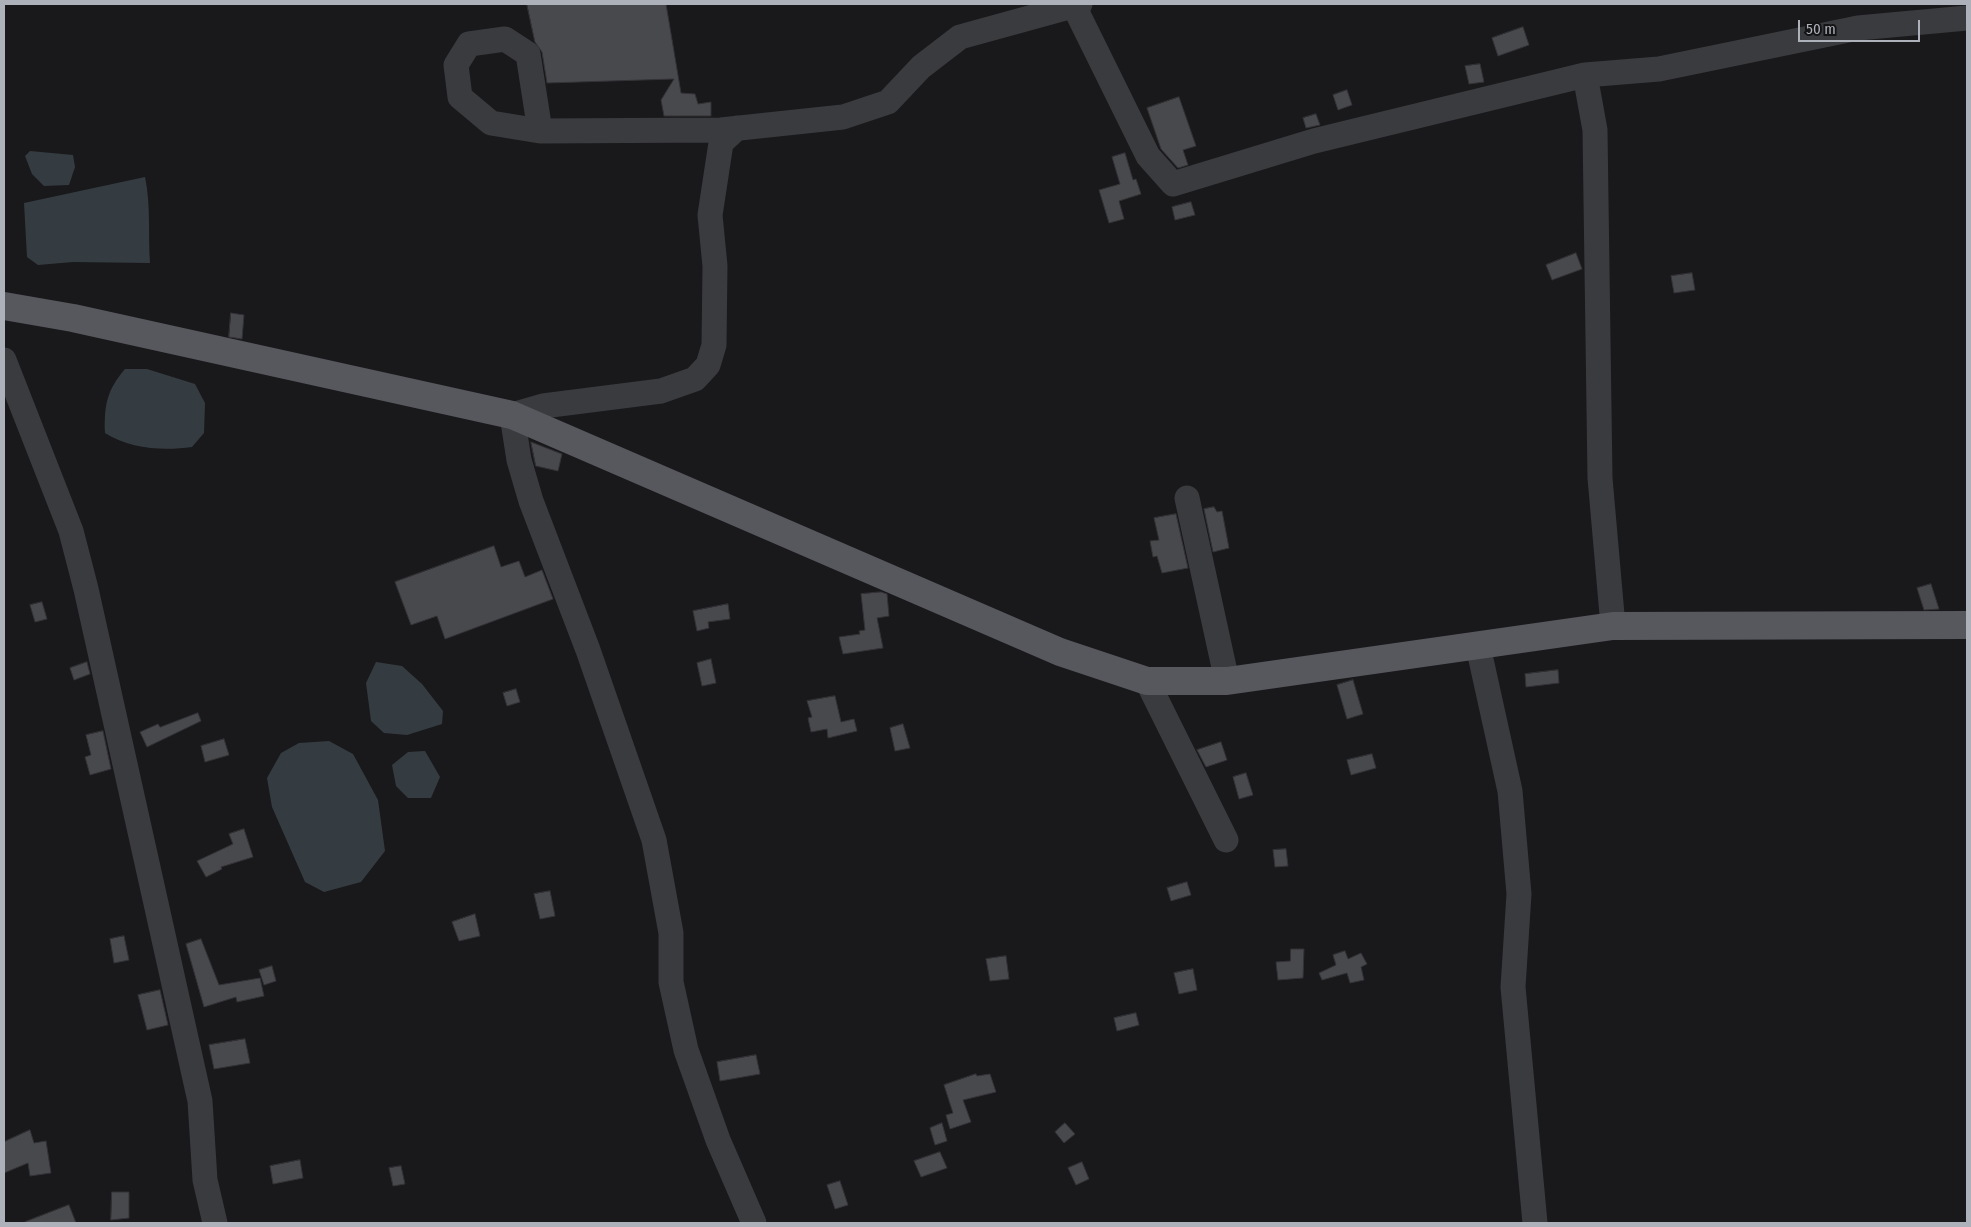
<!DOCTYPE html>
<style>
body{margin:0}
#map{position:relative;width:1971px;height:1227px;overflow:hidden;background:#19191b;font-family:"Fira Sans Condensed",sans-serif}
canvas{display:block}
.frame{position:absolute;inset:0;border:5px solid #adb1b9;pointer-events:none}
.scale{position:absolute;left:1798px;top:20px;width:122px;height:22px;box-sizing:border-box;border:2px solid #adb1b9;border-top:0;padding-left:6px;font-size:15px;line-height:18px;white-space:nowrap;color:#adb1b9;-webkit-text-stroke:4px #141416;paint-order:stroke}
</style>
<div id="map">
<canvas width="1971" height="1227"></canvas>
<div class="frame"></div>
<div class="scale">50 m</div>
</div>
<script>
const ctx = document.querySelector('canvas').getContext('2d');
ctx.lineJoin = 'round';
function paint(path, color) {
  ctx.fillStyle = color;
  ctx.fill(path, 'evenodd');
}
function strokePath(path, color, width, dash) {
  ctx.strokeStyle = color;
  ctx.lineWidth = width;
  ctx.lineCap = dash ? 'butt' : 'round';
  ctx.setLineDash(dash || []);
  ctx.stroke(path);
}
paint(new Path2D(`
 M30,151L73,155L75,167L69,185L44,186L32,174L25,156Z
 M145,177C151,206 148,234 150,263L73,262L38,265L27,257L24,203Z
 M125,369H147L195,384L205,403L204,433L192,447C163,451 130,449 105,433C104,405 107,390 125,369Z
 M376,662L402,666L422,684L443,711L442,724L407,735L384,733L371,721L366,683Z
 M329,741L353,754L378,800L385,851L361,882L324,892L305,882L272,807L267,778L281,753L299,743Z
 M425,751L440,777L431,798H408L396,786L392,765L408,752Z`), '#343c42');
const building = new Path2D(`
 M527,4H666L681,93L695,94L698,104L711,102V116H664L661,100L674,79L547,83L542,52L535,42Z
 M1523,27L1529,45L1498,56L1492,38Z
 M1480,64L1484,82L1469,84L1465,66Z
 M1347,90L1352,105L1338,110L1333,95Z
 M1179,97L1196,146L1183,150L1188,165L1178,168L1161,149L1147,108Z
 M1316,114L1320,125L1306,128L1303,118Z
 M1125,153L1133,180L1136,179L1141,194L1119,201L1124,219L1109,223L1099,190L1120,184L1112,157Z
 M1191,202L1195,215L1175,220L1172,207Z
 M1576,253L1582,269L1552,280L1546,265Z
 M1692,273L1695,290L1674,293L1671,276Z
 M231,313L244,315L242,339L229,337Z
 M531,442L562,454L558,471L536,466Z
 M1214,507L1217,512L1222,511L1229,548L1213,552L1204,509Z
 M1176,514L1188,568L1162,573L1157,556L1153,557L1150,541L1159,540L1154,518Z
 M494,546L501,567L519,561L525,577L542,570L553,599L445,639L437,616L411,625L395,582Z
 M1931,584L1939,609L1924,610L1917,588Z
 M881,592L887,594L889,616L877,618L883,648L843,654L839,637L860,634L859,631L865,630L861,594Z
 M42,602L47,619L35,622L30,605Z
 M728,604L730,619L708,622L709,628L697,631L693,611Z
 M711,659L716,683L702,686L697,663Z
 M87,662L90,674L74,680L70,668Z
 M1558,670L1559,683L1526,687L1525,674Z
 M1353,680L1363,714L1347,719L1337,685Z
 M516,689L520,702L507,706L503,693Z
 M835,696L841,722L854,719L857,731L828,738L827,729L811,732L808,718L812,717L807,701Z
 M198,713L201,721L147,747L140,732L158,724L160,727Z
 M903,724L910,748L895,751L890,728Z
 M103,731L111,769L90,775L85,757L91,755L86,735Z
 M224,739L229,755L205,762L201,746Z
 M1221,742L1227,760L1206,767L1197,750Z
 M1372,754L1376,768L1351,775L1347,760Z
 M1246,773L1253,795L1239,799L1233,777Z
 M244,829L253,857L221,867L222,869L206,877L197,861L233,844L229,834Z
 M1286,849L1288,866L1275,867L1273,850Z
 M1187,882L1191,895L1171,901L1167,888Z
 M550,891L555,916L540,919L534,894Z
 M475,914L480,936L459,941L452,922Z
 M124,936L129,960L114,963L110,939Z
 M201,939L219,985L260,978L264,996L237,1002L236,997L204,1007L186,944Z
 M1291,949H1304L1303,978L1278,980L1276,962L1290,961Z
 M1345,951L1348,959L1361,953L1367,964L1361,967L1364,980L1350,983L1347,973L1322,980L1319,973L1336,965L1333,955Z
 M1006,956L1009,979L990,981L986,959Z
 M272,966L276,981L264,985L259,970Z
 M1193,969L1197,990L1179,994L1174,973Z
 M160,990L168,1025L147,1030L138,995Z
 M1136,1013L1139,1025L1117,1031L1114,1018Z
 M245,1039L250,1063L214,1069L209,1045Z
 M756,1055L760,1074L720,1081L717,1062Z
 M976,1074L977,1076L990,1074L996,1092L963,1100L971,1122L950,1129L946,1115L953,1113L944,1085Z
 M942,1123L947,1141L935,1145L930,1128Z
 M1065,1123L1075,1134L1064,1143L1055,1132Z
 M30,1130L34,1143L46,1141L51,1173L30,1176L28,1163L4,1173V1142Z
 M940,1152L947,1168L921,1177L914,1161Z
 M300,1160L303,1178L273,1184L270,1166Z
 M1082,1162L1089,1179L1076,1185L1068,1168Z
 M401,1166L405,1184L393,1186L389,1168Z
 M840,1181L848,1205L835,1209L827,1185Z
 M112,1192H129V1218L111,1220Z
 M69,1205L76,1223H25V1222Z`);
paint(building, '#48494d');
strokePath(building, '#333337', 1);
strokePath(new Path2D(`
 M1074,6L1148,156L1173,184L1314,141L1585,75L1659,69L1858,28L1967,18
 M1585,75L1595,130L1600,478L1613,626
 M737,128L721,143L710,215L715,266L714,345L708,365L695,379L661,391L543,406L512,415L519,460L531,501L588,650L654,840L671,933V982L686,1050L718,1140L754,1223
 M540,131L528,54L505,39L469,44L456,65L460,97L491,123L540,131L721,130L843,117L888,102L921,67L960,37L1080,4
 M4,360L71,531L86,589L200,1101L205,1180L215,1223
 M1187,498L1227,681
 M1478,646L1510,791L1519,894L1513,987L1535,1223
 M1147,681L1226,840`), '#3a3b3f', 25);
strokePath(new Path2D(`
 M4,306L73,318L512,415L1060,652L1147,681H1227L1613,626L1967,625`), '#57585e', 28);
</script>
